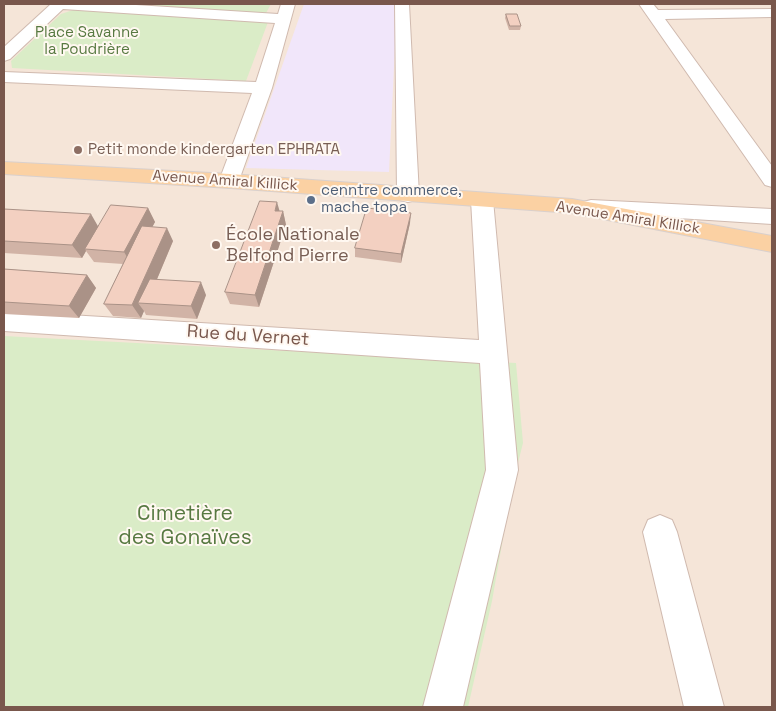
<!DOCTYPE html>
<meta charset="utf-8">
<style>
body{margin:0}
#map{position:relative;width:776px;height:711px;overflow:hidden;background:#fdf4ea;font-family:"Space Grotesk",sans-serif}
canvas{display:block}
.frame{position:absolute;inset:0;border:5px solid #79574c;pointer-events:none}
</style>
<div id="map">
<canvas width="776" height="711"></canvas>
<div class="frame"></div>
</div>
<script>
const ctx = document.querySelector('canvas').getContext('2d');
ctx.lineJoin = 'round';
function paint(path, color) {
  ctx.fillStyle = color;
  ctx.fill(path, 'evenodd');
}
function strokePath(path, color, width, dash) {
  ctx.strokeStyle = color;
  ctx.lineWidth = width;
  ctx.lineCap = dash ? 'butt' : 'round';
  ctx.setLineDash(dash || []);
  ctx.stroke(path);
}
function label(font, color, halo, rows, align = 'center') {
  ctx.font = font + ' "Space Grotesk",sans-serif';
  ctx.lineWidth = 4;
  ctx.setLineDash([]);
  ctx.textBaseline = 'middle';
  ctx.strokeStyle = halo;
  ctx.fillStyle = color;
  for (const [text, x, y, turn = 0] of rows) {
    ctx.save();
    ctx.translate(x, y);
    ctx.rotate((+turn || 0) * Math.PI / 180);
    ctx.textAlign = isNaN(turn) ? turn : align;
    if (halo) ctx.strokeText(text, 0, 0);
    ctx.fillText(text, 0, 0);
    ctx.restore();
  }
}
paint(new Path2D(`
 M4,4H772V707H4Z`), '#f5e5d8');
paint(new Path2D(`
 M304,4H397L389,172L246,168Z`), '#f1e6fa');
paint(new Path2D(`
 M119,4H271L266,13L117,6Z
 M73,10L268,22L246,81L12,68L11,61L61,14Z
 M4,336L516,363L523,443L512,487L492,601L468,707H4Z`), '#daecc7');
const minor = new Path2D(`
 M51,4H120L278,14L281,4H295L272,88L237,186L230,188L223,186L219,181L252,93L4,82V72L256,82L275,23L63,9L10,59L4,61V47Z
 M395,4H409L419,195L416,200L408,202L400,200L397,195Z
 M639,4H653L658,10L772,9V17L665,19L772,166V187L765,185Z
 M482,193L490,195L493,200L518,470L463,707H423L486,470L480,363L4,331V311L479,340L471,200L474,195Z
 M591,200L772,209V224L583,212L580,207L583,202Z
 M660,515L672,520L677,532L724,707H684L643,532L648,520Z`);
const major = new Path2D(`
 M4,162L230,174L572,199L772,236V252L572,213L230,188L4,174Z`);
strokePath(minor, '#d0baaf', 2);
strokePath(major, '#d9d0cd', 2);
paint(minor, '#fff');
paint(major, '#fbd1a3');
paint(new Path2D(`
 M506,14L521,26L520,30H509L505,18Z
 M148,208L155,222L152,227L173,241L157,279L206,295L197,319L146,315L144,311L141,318L113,316L104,304L123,264L94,262L86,251L82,258L4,253V209L98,226Z
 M280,211H283L286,225L259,307L230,304L225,292Z
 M410,223L401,263L355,257V248Z
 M4,269L87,275L96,288L79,318L4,314Z`), '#d1b3a6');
paint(new Path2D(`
 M277,202L281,216L275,211Z
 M148,208L155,222L132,265L124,252Z
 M283,211L286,225L259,307L255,295Z
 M411,213L410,223L401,263V254Z
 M91,214L99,228L85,249L86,251L82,258L72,245Z
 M167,228L173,241L147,303H138L144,311L141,318L132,305Z
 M87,275L96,288L79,318L69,306Z
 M201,282L206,295L197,319L191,306Z`), '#aa9287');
const building = new Path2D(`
 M506,14H517L521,26H510Z
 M260,201L277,202L275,211H283L255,295L225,292Z
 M111,205L148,208L124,252L85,249Z
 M367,208L411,213L401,254L355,248Z
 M4,209L91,214L72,245L4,241Z
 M142,226L167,228L132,305L104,304Z
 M4,269L87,275L69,306L4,302Z
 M150,279L201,282L191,306L138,303Z`);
paint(building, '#f3d0c1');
strokePath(building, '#aa9287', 1);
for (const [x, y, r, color] of [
 [78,150,5,"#8d6e63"],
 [311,200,5,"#5c6f8a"],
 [216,245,5,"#8d6e63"]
]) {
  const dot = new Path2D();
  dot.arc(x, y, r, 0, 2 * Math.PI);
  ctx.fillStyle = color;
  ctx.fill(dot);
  strokePath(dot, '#fff8f1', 2);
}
label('15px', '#577941', '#fff8f1', [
 ["Place Savanne",87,33],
 ["la Poudrière",87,50]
]);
label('15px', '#785e54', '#fff8f1', [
 ["Petit monde kindergarten EPHRATA",88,150]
], 'left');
label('15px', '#79574c', '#fff8f1', [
 ["Avenue Amiral Killick",225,181,4],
 ["Avenue Amiral Killick",628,218,9]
]);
label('15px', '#4e5e75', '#fff8f1', [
 ["cenntre commerce,",321,191],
 ["mache topa",321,208]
], 'left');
label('18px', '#785e54', '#fff8f1', [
 ["École Nationale",226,235],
 ["Belfond Pierre",226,256]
], 'left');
label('18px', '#79574c', '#fff8f1', [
 ["Rue du Vernet",248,336,4]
]);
label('21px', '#577941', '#fff8f1', [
 ["Cimetière",185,514],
 ["des Gonaïves",185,538]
]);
</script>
